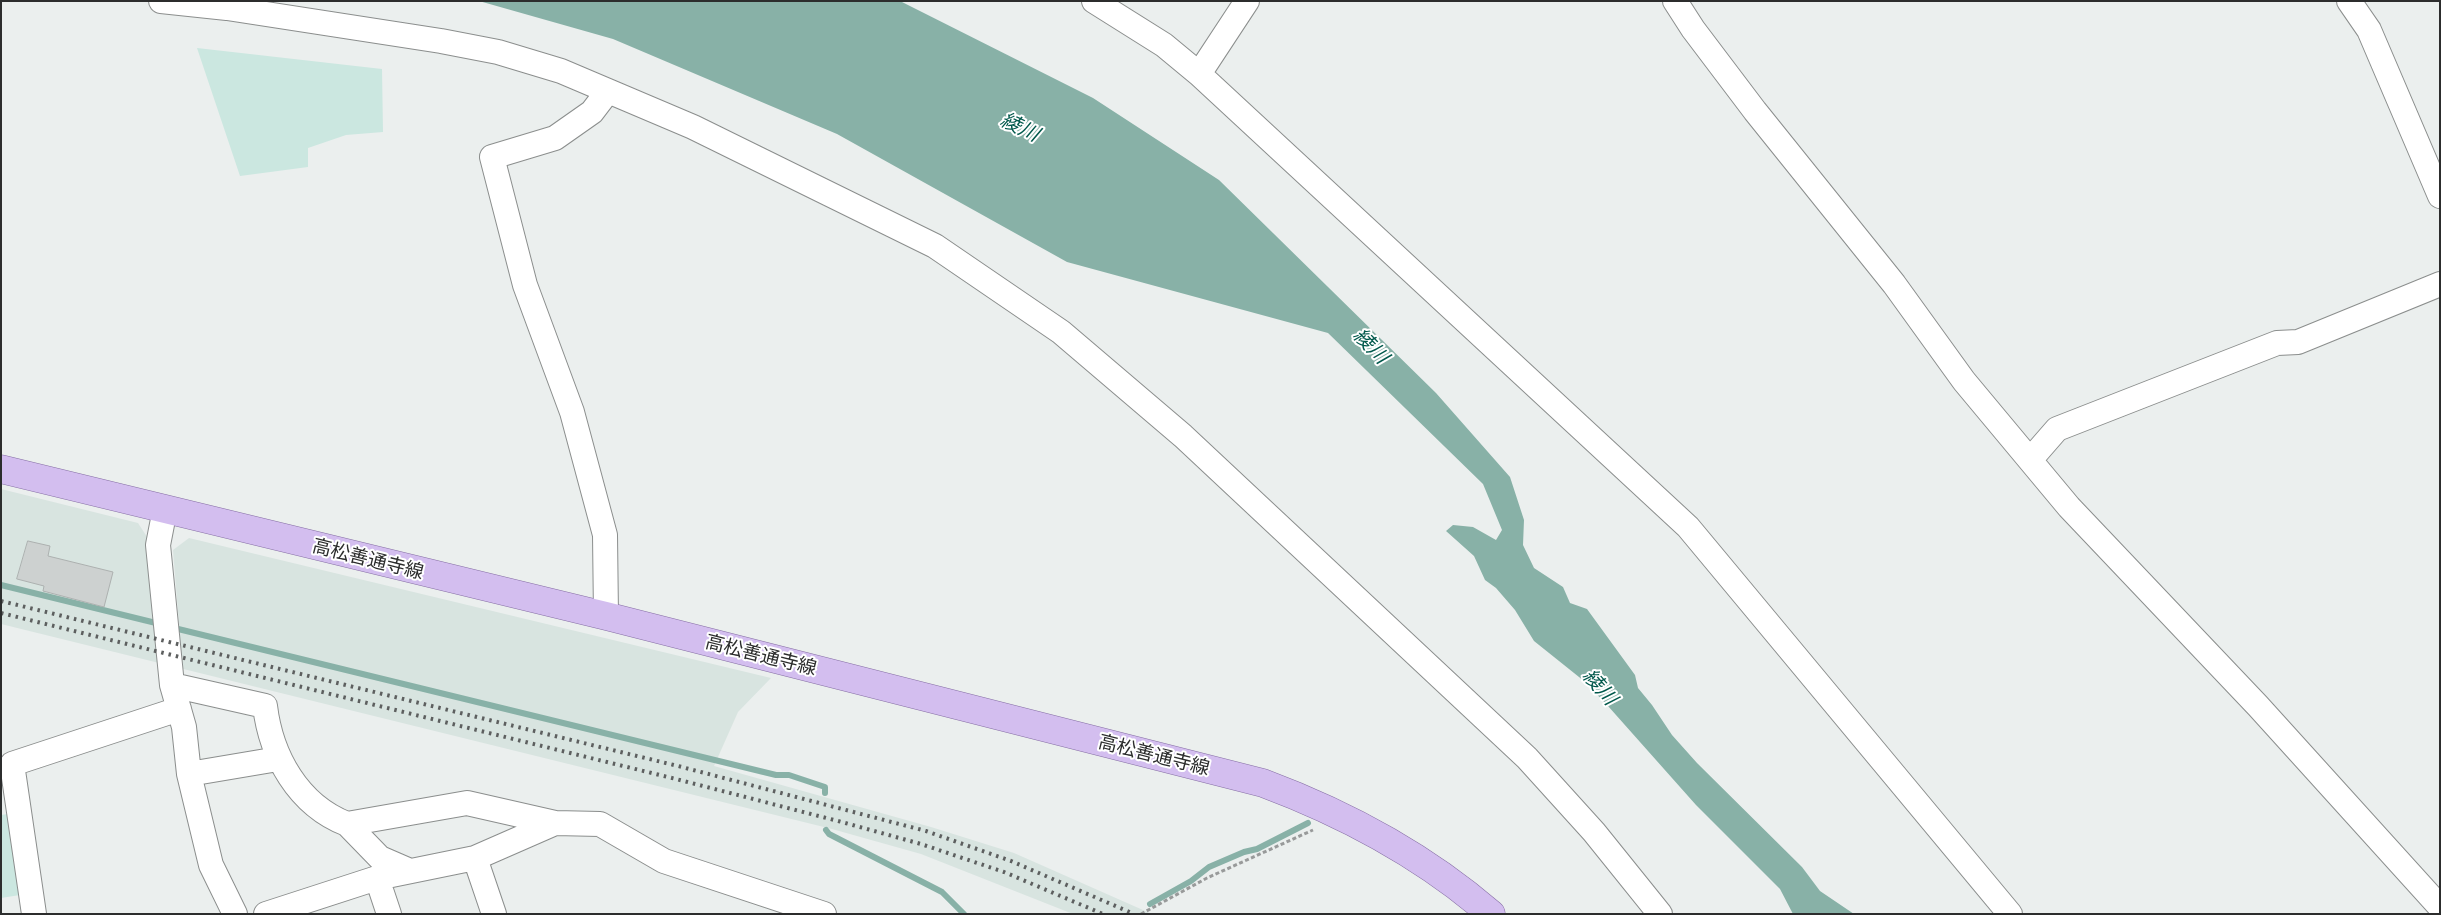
<!DOCTYPE html>
<meta charset="utf-8">
<style>
body{margin:0}
#map{position:relative;width:2441px;height:915px;overflow:hidden;background:#ebefee;font-family:"Exo 2",sans-serif}
canvas{display:block}
.frame{position:absolute;inset:0;border:2px solid #2c2d2d;pointer-events:none}
</style>
<div id="map">
<canvas width="2441" height="915"></canvas>
<div class="frame"></div>
</div>
<script>
const ctx = document.querySelector('canvas').getContext('2d');
ctx.lineJoin = 'round';
function paint(path, color) {
  ctx.fillStyle = color;
  ctx.fill(path, 'evenodd');
}
function strokePath(path, color, width, dash) {
  ctx.strokeStyle = color;
  ctx.lineWidth = width;
  ctx.lineCap = dash ? 'butt' : 'round';
  ctx.setLineDash(dash || []);
  ctx.stroke(path);
}
function label(font, color, halo, rows, align = 'center') {
  ctx.font = font + ' "Exo 2","Noto Sans JP",sans-serif';
  ctx.lineWidth = 4;
  ctx.setLineDash([]);
  ctx.textBaseline = 'middle';
  ctx.strokeStyle = halo;
  ctx.fillStyle = color;
  for (const [text, x, y, turn = 0] of rows) {
    ctx.save();
    ctx.translate(x, y);
    ctx.rotate((+turn || 0) * Math.PI / 180);
    ctx.textAlign = isNaN(turn) ? turn : align;
    if (halo) ctx.strokeText(text, 0, 0);
    ctx.fillText(text, 0, 0);
    ctx.restore();
  }
}
paint(new Path2D(`
 M1,489L138,523L151,543L157,631L180,636L173,550L189,538L771,678L738,712L714,766L931,827L1014,853L1152,914H1073L921,854L832,829L1,624Z`), '#d8e4e0');
paint(new Path2D(`
 M197,48L382,69L383,132L346,135L308,148V167L240,176Z
 M8,814L20,895L1,898V815Z`), '#cbe7e0');
paint(new Path2D(`
 M479,1H900L1093,98L1219,180L1436,393L1510,477L1524,520L1523,545L1534,568L1563,587L1570,603L1587,609L1635,675L1638,688L1652,705L1672,735L1697,763L1802,867L1820,891L1854,914H1793L1780,889L1696,805L1608,706L1584,681L1534,641L1515,610L1496,588L1485,580L1474,556L1446,531L1453,525L1473,527L1496,540L1502,530L1483,484L1328,333L1067,262L837,134L613,39Z`), '#88b1a7');
strokePath(new Path2D(`
 M1,585L160,624
 M170,627L776,775H789L825,787V793
 M826,830L829,834L942,892L964,914
 M1150,904L1191,881L1209,867L1244,852L1257,849L1308,823`), '#88b1a7', 6);
const building = new Path2D(`
 M28,541L50,546L48,556L113,572L104,607L43,591L44,586L17,579Z`);
paint(building, '#cdd1d0');
strokePath(building, '#adb1b0', 1);
const street = new Path2D(`
 M161,1L227,8L441,41L498,52L561,71L693,127L935,246L1061,332L1183,436L1527,758L1594,832L1660,914
 M1094,1L1164,45L1199,74L1688,527L2010,914
 M1675,1L1693,29L1755,111L1894,284L1964,381L2069,507L2258,706L2440,907
 M2349,1L2369,30L2440,196
 M1199,74L1247,1
 M2030,460L2057,429L2277,343L2298,342L2440,284
 M165,509L158,545L172,685L184,727L189,774L211,865L235,914
 M606,616L605,535L572,412L525,285L492,157L555,138L592,112L608,91
 M172,685L265,706C271,756 298,805 347,824L467,803L555,823
 M189,774L278,759
 M347,824L380,858L410,871
 M475,858L494,914
 M377,878L389,914
 M34,914L12,764L179,709
 M266,914L377,878L475,858L555,823L600,824L664,861L824,914`);
const primary = new Path2D(`
 M1,469L606,616L1263,783C1346,814 1423,855 1491,914`);
strokePath(street, '#8b8e8d', 26);
strokePath(primary, '#866fa4', 29);
strokePath(new Path2D(`
 M1141,914L1207,878L1313,830`), '#989a9a', 3, [4, 2.5]);
strokePath(street, '#fff', 24);
strokePath(primary, '#d3beef', 28);
strokePath(new Path2D(`
 M1,601L678,766L926,831L1011,861L1134,914
 M1,613L676,779L838,821L921,844L1004,872L1103,914`), '#5d5f5f', 4, [2.5, 5]);
label('19px', '#2c2d2d', '#fff', [
 ["高松善通寺線",368,559,14],
 ["高松善通寺線",761,655,14],
 ["高松善通寺線",1154,755,14]
]);
label('italic 20px', '#00584b', '#fff', [
 ["綾川",1020,127,26],
 ["綾川",1371,346,46],
 ["綾川",1600,687,49]
]);
</script>
